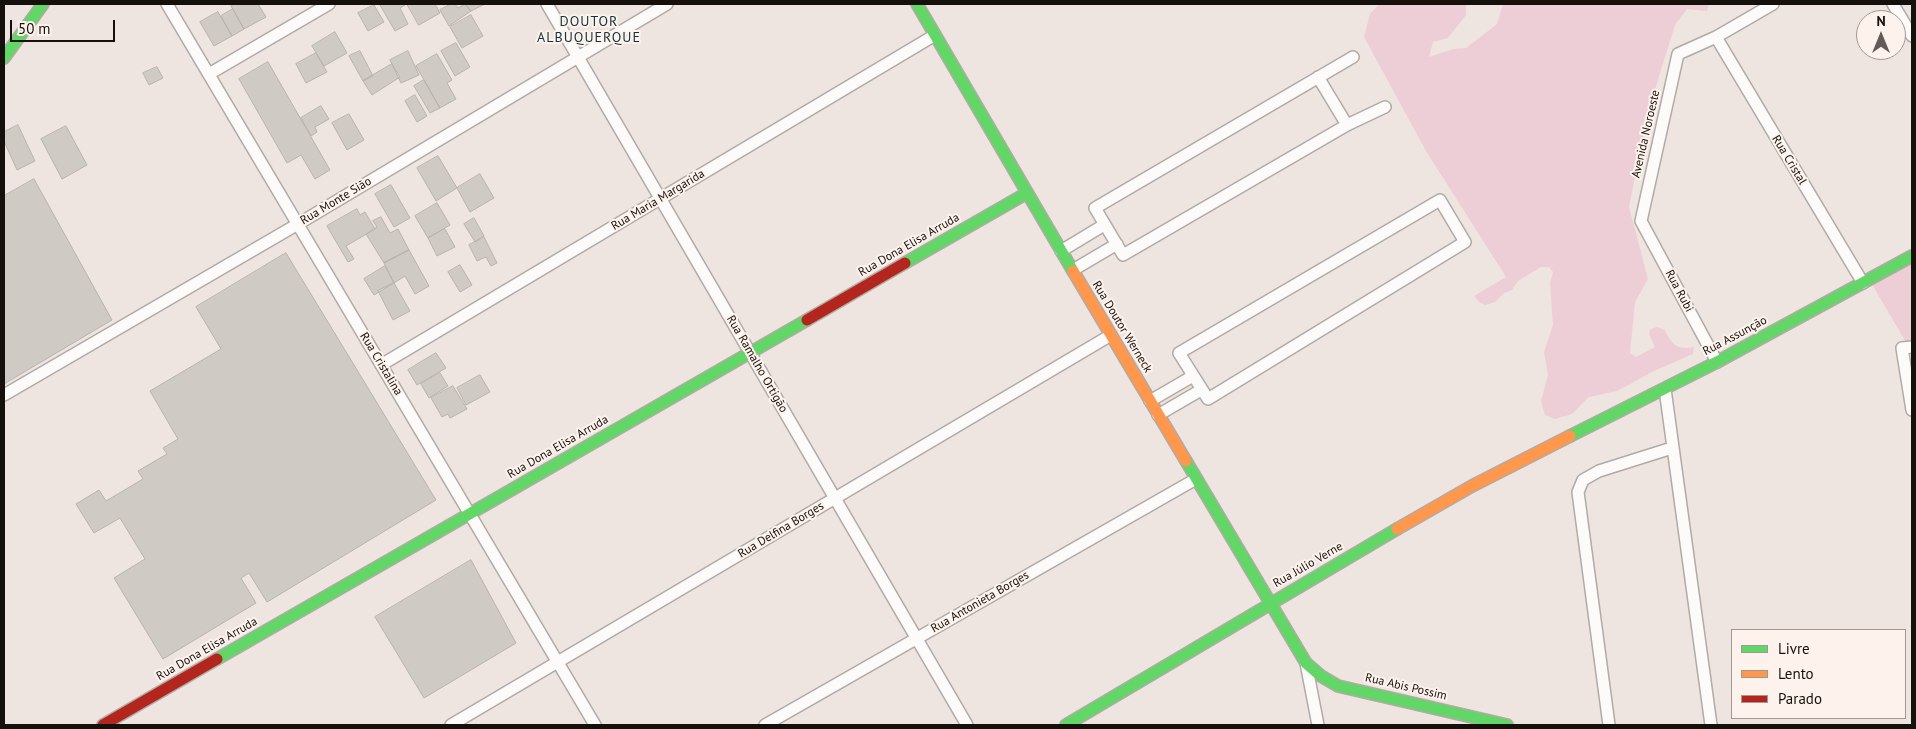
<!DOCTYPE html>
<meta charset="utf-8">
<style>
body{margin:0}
#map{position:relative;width:1916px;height:729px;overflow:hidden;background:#eee5e0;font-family:"PT Sans",sans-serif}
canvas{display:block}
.frame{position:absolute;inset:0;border:5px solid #16100d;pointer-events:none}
.legend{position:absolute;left:1731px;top:629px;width:175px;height:90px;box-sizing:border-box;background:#fdf3ec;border:1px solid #a19893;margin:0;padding:6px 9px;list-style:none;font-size:15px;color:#16100d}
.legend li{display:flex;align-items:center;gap:10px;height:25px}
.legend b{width:25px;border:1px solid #a19893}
.north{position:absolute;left:1856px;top:10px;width:50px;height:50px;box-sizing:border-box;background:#fdf3ec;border:1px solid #a19893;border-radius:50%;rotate:0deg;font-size:14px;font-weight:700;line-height:20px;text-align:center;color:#16100d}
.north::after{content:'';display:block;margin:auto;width:18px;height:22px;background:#625b57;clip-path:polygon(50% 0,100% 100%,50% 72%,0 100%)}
.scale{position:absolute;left:10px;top:20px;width:105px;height:22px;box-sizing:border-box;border:2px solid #16100d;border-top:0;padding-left:6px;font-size:15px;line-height:18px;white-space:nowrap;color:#16100d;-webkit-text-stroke:4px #fdf3ec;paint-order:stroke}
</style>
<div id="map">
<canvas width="1916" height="729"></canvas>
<div class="frame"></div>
<ul class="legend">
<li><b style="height:6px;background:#63d668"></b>Livre</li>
<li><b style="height:6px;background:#ff974d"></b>Lento</li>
<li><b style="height:6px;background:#b3261e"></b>Parado</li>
</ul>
<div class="north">N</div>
<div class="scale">50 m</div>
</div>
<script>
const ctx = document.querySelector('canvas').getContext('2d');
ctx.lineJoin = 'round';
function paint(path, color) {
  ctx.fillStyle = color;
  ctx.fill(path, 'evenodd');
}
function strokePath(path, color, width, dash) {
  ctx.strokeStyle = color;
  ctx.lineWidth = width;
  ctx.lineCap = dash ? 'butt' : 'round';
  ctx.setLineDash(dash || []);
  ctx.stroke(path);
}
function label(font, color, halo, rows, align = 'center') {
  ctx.font = font + ' "PT Sans",sans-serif';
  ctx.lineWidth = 4;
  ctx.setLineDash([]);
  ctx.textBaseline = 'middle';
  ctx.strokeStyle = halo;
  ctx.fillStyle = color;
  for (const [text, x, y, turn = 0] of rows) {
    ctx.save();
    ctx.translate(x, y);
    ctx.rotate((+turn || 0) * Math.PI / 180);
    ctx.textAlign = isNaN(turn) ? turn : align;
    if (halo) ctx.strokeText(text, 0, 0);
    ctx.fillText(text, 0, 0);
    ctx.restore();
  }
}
paint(new Path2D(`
 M1379,4H1466V15L1448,38L1433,42L1429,57L1453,49L1466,48L1497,24L1503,4H1709L1707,11L1687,9L1675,25L1648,112L1629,207L1648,279L1635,302L1630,353L1636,357L1655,347L1649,334L1650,329L1657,327L1665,330C1671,344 1678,351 1694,347L1693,354L1654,371L1617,391L1589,397L1572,414L1555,419L1545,415L1541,401L1548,375L1544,352L1553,325L1550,283L1553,272L1549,267H1541L1518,281L1512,290L1504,293L1495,302L1485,305L1478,301L1474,296L1506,277L1426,151L1364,37L1370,14Z
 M1912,258V343L1907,344L1870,281Z`), '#edced6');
const building = new Path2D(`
 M235,4H258L266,17L244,29L231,6Z
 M381,4H405V5L400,8L408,24L395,31L380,5Z
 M407,4H435L440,13L419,25Z
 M451,4H455L458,8L465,4L471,11L449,26L440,10Z
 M466,4H485L471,11Z
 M374,5L384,22L368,31L358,13Z
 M233,9L244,29L232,36L221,16Z
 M218,12L232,36L214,46L200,22Z
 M471,15L483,36L462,48L450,27Z
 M335,32L347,53L324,66L312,46Z
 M456,43L470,67L455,76L441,51Z
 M360,51L373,76L363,81L349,56Z
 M408,51L419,75L401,83L390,60Z
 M316,53L327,72L306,83L296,64Z
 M437,54L452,80L447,83L456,99L440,108L416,66Z
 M268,62L330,170L315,179L301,155L287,163L239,79Z
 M392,64L400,77L372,95L363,81Z
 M157,67L163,78L149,85L143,73Z
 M424,80L440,108L430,113L414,86Z
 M415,95L427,116L417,122L405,101Z
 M321,106L329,119L315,127L317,132L311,136L301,118Z
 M349,114L364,140L347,150L332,123Z
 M18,125L35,161L17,170L4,141V132Z
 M66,126L87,165L62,179L41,139Z
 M438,156L457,188L436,201L417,168Z
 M480,174L494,198L470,212L457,188Z
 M34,179L112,320L4,384V196Z
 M391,185L410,218L394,227L375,194Z
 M437,203L450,225L428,238L415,216Z
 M357,209L360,215L365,212L375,229L346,246L354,259L348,262L327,226Z
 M381,217L390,233L398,229L409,250L384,263L366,234L377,227L373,221Z
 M474,218L484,236L475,242L464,224Z
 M445,229L455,247L437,256L428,238Z
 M484,237L497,263L491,266L486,257L477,261L469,245Z
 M409,250L429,286L415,294L405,276L394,283L384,263Z
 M286,253L436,500L267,602L249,573L241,578L256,603L163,659L114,578L145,559L120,518L94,533L76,504L99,490L106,501L143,479L138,471L167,454L163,448L178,439L150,391L221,349L196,307Z
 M460,265L472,285L460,292L448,272Z
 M385,266L394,283L374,295L364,279Z
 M394,283L410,311L393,320L378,291Z
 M436,353L446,368L417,385L408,370Z
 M440,373L448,386L429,398L421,384Z
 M480,375L490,392L466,405L457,388Z
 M453,386L467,409L450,418L448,414L442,417L431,398Z
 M471,560L516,643L424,698L375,617Z`);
paint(building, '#cfcac4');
strokePath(building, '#b8b2ad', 1);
const street = new Path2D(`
 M167,4L595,725
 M547,4L967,725
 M1893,4L1912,36
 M1716,37L1863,283
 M1353,57L1095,208L1123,255L1347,125L1385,107
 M209,74L329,4
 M1318,77L1347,125
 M1440,200L1465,242L1208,399L1179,353Z
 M1061,251L1104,225
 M1073,270L1117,244
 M1912,347L1902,348L1912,410
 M1717,362L1641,221L1678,54L1716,37L1773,4
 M381,365L935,35
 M1665,389L1711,725
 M4,395L298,224L667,4
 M1150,401L1193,376
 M1158,415L1201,390
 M1306,663L1318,725
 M451,725L1111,335
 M765,725L1196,479
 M1609,725L1578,492L1583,480L1599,471L1672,448`);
const fast = new Path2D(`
 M917,4L1073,271
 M4,58L43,4
 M905,263L1027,193
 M1570,436L1717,362L1912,256
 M1186,461L1306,663L1321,676L1338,686L1507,725
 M217,659L807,320
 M1066,725L1397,529`);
const slow = new Path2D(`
 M1073,271L1186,461
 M1397,529L1472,486L1570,436`);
const jam = new Path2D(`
 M807,320L905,263
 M103,725L217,659`);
strokePath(street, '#b1aaa6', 14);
strokePath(fast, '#b1aaa6', 14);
strokePath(slow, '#b1aaa6', 14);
strokePath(jam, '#b1aaa6', 14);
strokePath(street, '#fcfbfa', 11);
strokePath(fast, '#63d668', 11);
strokePath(slow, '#ff974d', 11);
strokePath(jam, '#b3261e', 11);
label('12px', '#16100d', '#fdf3ec', [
 ["Avenida Noroeste",1646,134,-77],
 ["Rua Cristal",1789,160,59],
 ["Rua Maria Margarida",658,200,-31],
 ["Rua Monte Sião",336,201,-31],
 ["Rua Dona Elisa Arruda",909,245,-30],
 ["Rua Rubi",1679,291,62],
 ["Rua Doutor Werneck",1122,327,59],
 ["Rua Assunção",1735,336,-28],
 ["Rua Cristalina",381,364,59],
 ["Rua Ramalho Ortigão",757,364,60],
 ["Rua Dona Elisa Arruda",558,447,-30],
 ["Rua Delfina Borges",781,530,-31],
 ["Rua Júlio Verne",1308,565,-30],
 ["Rua Antonieta Borges",980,602,-30],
 ["Rua Dona Elisa Arruda",207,649,-30],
 ["Rua Abis Possim",1406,687,13]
]);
ctx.letterSpacing = '1px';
label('14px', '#113239', '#fdf3ec', [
 ["DOUTOR",589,22],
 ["ALBUQUERQUE",589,38]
]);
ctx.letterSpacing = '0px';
</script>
